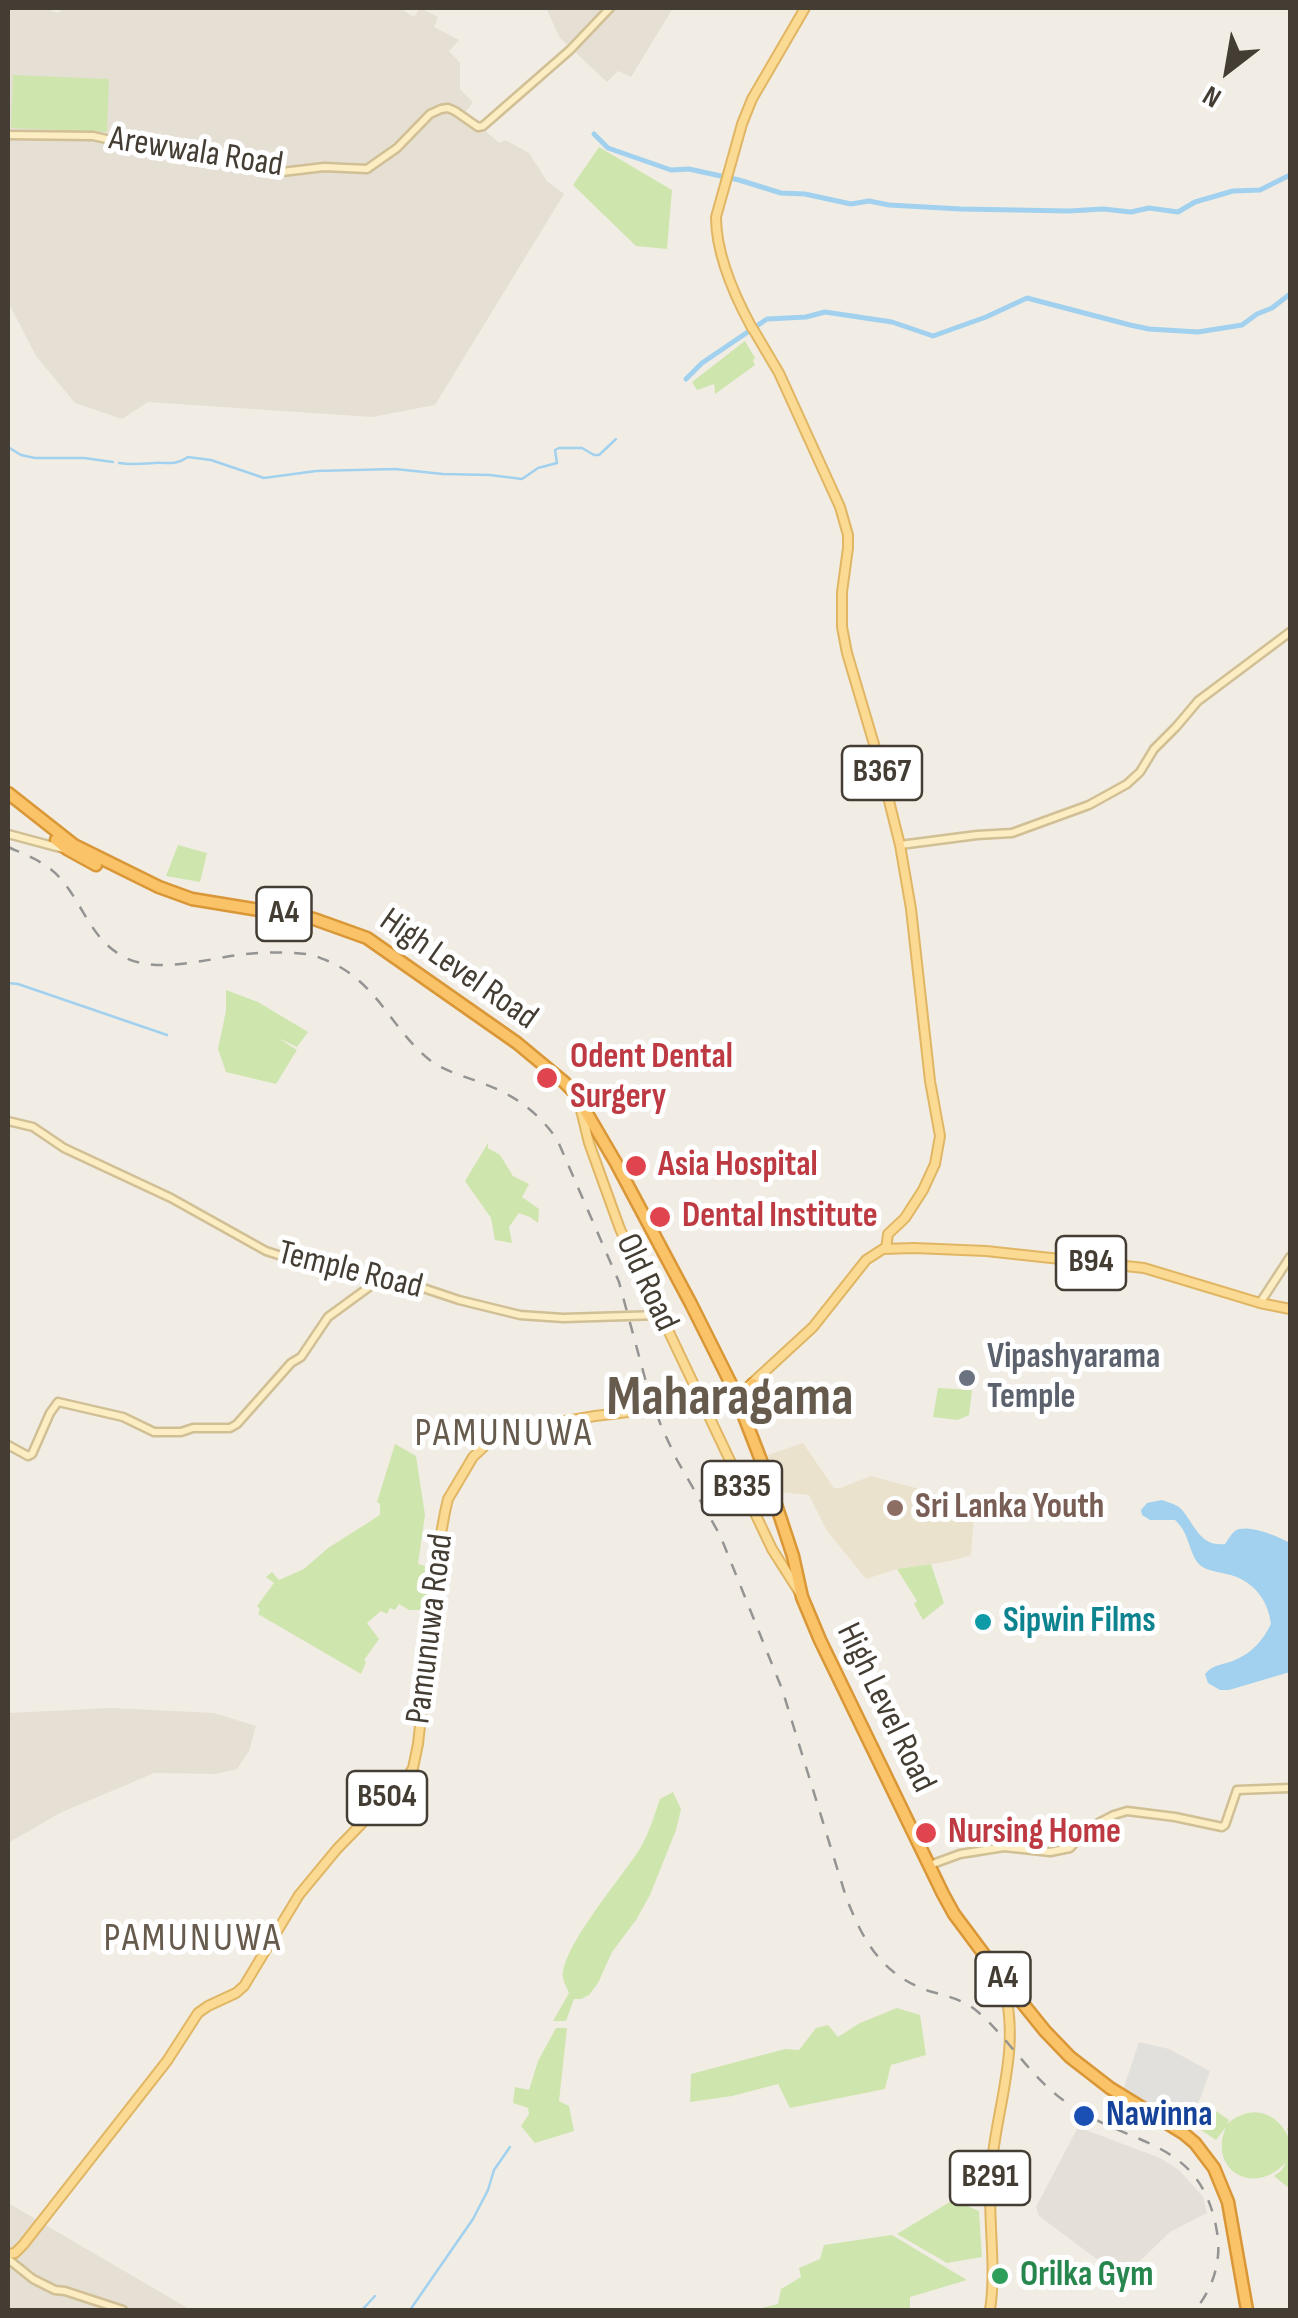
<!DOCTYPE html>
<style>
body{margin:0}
#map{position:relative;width:1298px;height:2318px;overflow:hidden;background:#f2ede4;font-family:"Sofia Sans Condensed",sans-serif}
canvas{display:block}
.frame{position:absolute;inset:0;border:10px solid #443d34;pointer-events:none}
.north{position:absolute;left:1178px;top:20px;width:100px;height:100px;-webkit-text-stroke:8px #fff;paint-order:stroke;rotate:211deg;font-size:28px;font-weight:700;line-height:40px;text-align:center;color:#443d34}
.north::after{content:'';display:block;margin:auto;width:35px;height:45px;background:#443d34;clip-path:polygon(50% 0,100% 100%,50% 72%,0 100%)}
</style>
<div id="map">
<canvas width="1298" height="2318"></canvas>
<div class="frame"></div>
<div class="north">N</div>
</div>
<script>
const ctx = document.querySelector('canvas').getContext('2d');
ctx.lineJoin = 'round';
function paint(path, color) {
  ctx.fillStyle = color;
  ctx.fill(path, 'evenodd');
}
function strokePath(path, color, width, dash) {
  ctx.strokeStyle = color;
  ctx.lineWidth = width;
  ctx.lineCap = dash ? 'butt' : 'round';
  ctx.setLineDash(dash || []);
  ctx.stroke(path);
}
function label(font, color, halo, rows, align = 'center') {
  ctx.font = font + ' "Sofia Sans Condensed",sans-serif';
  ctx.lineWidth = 10;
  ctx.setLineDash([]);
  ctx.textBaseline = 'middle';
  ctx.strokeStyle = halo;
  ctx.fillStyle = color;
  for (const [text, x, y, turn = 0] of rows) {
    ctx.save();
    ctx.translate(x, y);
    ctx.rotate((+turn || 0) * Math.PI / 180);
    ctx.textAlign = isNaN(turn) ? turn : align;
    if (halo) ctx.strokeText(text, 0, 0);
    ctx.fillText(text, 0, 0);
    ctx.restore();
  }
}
paint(new Path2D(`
 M8,8H44L58,13L63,8H399L414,17L420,8L438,17L434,27L459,40L449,51L460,63V89L473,102L465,113L499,143L505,140L529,153L547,181L564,194L435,405L372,417L148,402L122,419L75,403L36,356L8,302Z
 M546,8H673L631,77L618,71L607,82L560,38Z
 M112,1708L214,1713L256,1726L249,1751L237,1769L216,1774L154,1773L60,1813L8,1843V1713Z
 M8,2203L131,2275L191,2310H8Z`), '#e6dfd3');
paint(new Path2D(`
 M1078,2127L1160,2158L1179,2170L1203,2197L1207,2213L1170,2232L1141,2260L1118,2275L1039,2216L1036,2207Z`), '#e4dfd9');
paint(new Path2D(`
 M803,1443L834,1488H840L871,1476L975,1504L971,1555L951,1561L897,1569L866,1579L827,1531L809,1495L780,1492L768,1455Z`), '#ebe2ce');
paint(new Path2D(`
 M13,75L109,79L107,132L11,128Z
 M599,147L672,190L667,249L636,246L573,185Z
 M745,341L755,358L753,360L755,365L715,394L714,384L697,390L692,382Z
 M178,845L207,853L200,882L166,876Z
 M226,990L258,1002L308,1032L297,1047L278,1038L297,1050L276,1084L226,1072L218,1049L226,1011Z
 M488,1143V1148L500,1155L513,1176L529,1184L522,1197L539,1209L538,1223L530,1217L519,1213L509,1227L512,1243L495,1240L491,1218L465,1181Z
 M938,1388L972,1390L969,1415L958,1420L933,1417Z
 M395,1444L416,1456L425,1515L418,1564L429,1567L426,1610H409L399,1604L395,1610L390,1608L387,1614L381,1611L367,1623L379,1639L364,1660L366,1662L361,1674L258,1614L260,1609L257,1606L274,1583L266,1577L272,1572L279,1580L304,1569L328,1548L380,1515V1504L377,1502Z
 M931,1564L944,1603L923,1620L914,1604L917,1601L897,1569Z
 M673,1792L681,1809L676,1830L650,1895L636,1920L612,1952L598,1983L589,1995L581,1999H574L566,2021H553L569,1993C567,1988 564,1983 563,1978C559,1950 623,1876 639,1850C649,1834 654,1816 660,1799Z
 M897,2008L920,2015L926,2055L891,2065L885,2089L790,2108L778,2084L732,2096L690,2102L691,2074L785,2049L799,2050L816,2028L828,2025L838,2037L860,2023Z
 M556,2028H567L559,2101L569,2106L574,2131L535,2143L521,2126L529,2114L528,2108L513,2103L515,2087L529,2090L538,2061Z
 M1206,2104L1229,2120L1227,2124C1250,2104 1276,2110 1289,2138L1287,2128L1290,2129V2189L1274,2176L1282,2170L1286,2162C1255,2198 1207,2170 1226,2127L1216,2140L1192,2124Z
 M953,2200L979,2211L982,2257L947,2263L897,2234Z
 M892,2235L967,2280L910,2297V2310H754L778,2304L781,2289L801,2277L799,2268L820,2259L824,2245Z`), '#cee5ae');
paint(new Path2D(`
 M1139,2042L1169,2049L1210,2071L1201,2097L1187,2121L1178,2120L1153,2108L1123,2090Z`), '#e2e0dd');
paint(new Path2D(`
 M1162,1500C1169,1503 1178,1504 1183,1511C1195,1526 1201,1547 1225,1544C1227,1541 1232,1533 1235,1531C1247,1523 1279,1537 1290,1543V1672L1229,1690H1220L1208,1683L1205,1674C1213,1664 1223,1665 1235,1660C1252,1653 1263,1640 1271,1624C1268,1599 1252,1579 1226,1574C1216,1571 1204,1571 1197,1562C1188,1548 1189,1533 1175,1520H1150L1142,1515L1141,1510L1147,1503Z`), '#a1d1ee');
strokePath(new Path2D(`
 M8,447L21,455L35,458H84L113,462
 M119,463C131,465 141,464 154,463C168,462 175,466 188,457L211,460L264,478L316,471L395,469L443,474L490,475L522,479L538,468L557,463L555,450L559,448H582L594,455H599L616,439
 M8,983L18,984L167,1035
 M362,2310L375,2296
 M410,2310L473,2219L488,2190L494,2170L510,2147`), '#a1d1ee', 2.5);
strokePath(new Path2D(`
 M594,134L608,148L671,170L689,169L739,180L781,193L805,194L851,204L869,201L889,205L961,209L1069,211L1103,209L1131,212L1149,208L1178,212L1195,202L1233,191L1260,190L1290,175
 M686,379L702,363L767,319L806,317L825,312L892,322L933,336L986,317L1027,298L1130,325L1149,329L1198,332L1242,325L1257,314L1272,308L1290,294`), '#a1d1ee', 5);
const secondary = new Path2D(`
 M8,135L93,136L172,154L282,172L324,167L367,169L397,148L430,114L441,109L448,108L455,111L478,127L483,126L570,50L610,8
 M8,834L64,849
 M900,845L977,835L1012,833L1089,805L1127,784L1140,772L1154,749L1176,727L1198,701L1290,632
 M8,1121L33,1127L64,1148L171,1198L266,1251L340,1275L405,1282L459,1300L520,1315L563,1318L660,1315
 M1260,1303L1290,1257
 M8,1445L28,1456L32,1454L50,1413L58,1402L123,1417L154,1432H181L193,1428H230L237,1424L291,1363L301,1357L328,1317L380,1279
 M930,1865L960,1854L1004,1847L1050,1852L1070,1848L1089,1828L1114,1815L1127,1811L1175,1817L1222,1827L1225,1825L1237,1790L1290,1788
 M8,2259L33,2279L55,2290L65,2291L123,2310`);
const primary = new Path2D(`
 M752,328C734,295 716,255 716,217L742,124L752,99L805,8
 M753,329L779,373L840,507L848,535V548L842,592V627L847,653L879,761L900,845L911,909L930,1081L940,1136L935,1164L923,1190L905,1218L888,1234L886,1249
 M580,1106L589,1143L620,1229L772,1549L800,1593
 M737,1397L813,1327L866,1260L883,1249L914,1248L986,1251L1144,1268L1260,1303L1290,1309
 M743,1489C752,1490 756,1487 764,1483L765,1477
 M8,2254L15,2253L23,2245L167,2061L198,2013L208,2006L236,1993L244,1986L299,1895L337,1849L408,1776L413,1768L418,1744L427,1661L435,1625L438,1550L445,1512L448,1499L473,1457L492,1439L506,1431L595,1416L702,1403
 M990,2310C997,2264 987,2218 991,2171C996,2106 1023,2046 1002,1980`);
const highway = new Path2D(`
 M8,793L74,845L159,887L192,899L314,919L367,938L517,1043L564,1082L575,1093L616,1163L691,1304L733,1388L764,1468L793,1556L802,1597L820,1640L943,1894L954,1914L995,1969L1045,2031L1070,2057L1110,2088L1183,2133L1195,2143L1214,2168L1228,2202L1247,2310
 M56,840L67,849L96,865
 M743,1410L753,1384`);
strokePath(secondary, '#d1bf95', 11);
strokePath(primary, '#e0b664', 12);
strokePath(highway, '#d99737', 15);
strokePath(secondary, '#fdedc3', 6);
strokePath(primary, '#fbda94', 8);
strokePath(highway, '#fac367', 10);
strokePath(new Path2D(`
 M8,847C26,855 46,862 60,878C84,905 91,941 126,958C159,974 210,958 246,954C266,952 287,952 307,954C314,955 321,958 328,961C379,983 391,1030 431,1061C445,1071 463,1076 479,1082C513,1094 536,1110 557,1139L619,1282L646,1382L661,1426L677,1460L720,1535L782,1689L846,1897C863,1941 882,1975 929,1991C946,1996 963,1999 978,2012C1008,2038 1030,2076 1063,2100C1127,2148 1201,2135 1217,2232C1222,2260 1213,2289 1195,2310`), '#949494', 2.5, [12, 12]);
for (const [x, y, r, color] of [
 [547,1078,12,"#e0444e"],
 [636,1166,12,"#e0444e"],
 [660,1217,12,"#e0444e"],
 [967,1378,10,"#6b7280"],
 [895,1508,10,"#8d6e63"],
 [983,1622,10,"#0f9aa8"],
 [926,1833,12,"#e0444e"],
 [1084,2116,12,"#1a4fb4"],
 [1000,2276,10,"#2e9e5b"]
]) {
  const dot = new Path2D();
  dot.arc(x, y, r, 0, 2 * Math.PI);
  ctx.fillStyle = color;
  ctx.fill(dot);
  strokePath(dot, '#fff', 4);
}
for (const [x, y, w] of [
 [882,773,80],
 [284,914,55],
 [1091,1263,70],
 [742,1488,80],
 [387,1798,80],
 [1003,1979,55],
 [990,2178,80]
]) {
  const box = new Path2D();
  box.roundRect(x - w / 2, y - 27, w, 54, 8);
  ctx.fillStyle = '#fff';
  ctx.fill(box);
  strokePath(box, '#443d34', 2.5);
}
label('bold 32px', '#443d34', null, [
 ["B367",882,773],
 ["A4",284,914],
 ["B94",1091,1263],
 ["B335",742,1488],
 ["B504",387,1798],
 ["A4",1003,1979],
 ["B291",990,2178]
]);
label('35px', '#443d34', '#fff', [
 ["Arewwala Road",196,153,9],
 ["High Level Road",458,970,35],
 ["Temple Road",350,1271,14],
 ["Old Road",646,1283,65],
 ["Pamunuwa Road",431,1629,-83],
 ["High Level Road",885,1708,64]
]);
label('bold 35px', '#be3a42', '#fff', [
 ["Odent Dental",570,1058],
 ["Surgery",570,1098],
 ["Asia Hospital",658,1166],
 ["Dental Institute",682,1217],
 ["Nursing Home",948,1833]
], 'left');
label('bold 35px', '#5b616d', '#fff', [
 ["Vipashyarama",987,1358],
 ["Temple",987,1398]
], 'left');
label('bold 35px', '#785e54', '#fff', [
 ["Sri Lanka Youth",915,1508]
], 'left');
label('bold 35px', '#0d838f', '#fff', [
 ["Sipwin Films",1003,1622]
], 'left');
label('bold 35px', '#164399', '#fff', [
 ["Nawinna",1106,2116]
], 'left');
label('bold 35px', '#27864d', '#fff', [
 ["Orilka Gym",1020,2276]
], 'left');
ctx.letterSpacing = '2.5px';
label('40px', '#665b4c', '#fff', [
 ["PAMUNUWA",504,1435],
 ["PAMUNUWA",193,1940]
]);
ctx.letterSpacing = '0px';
label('bold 55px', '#665b4c', '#fff', [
 ["Maharagama",730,1400]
]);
</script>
